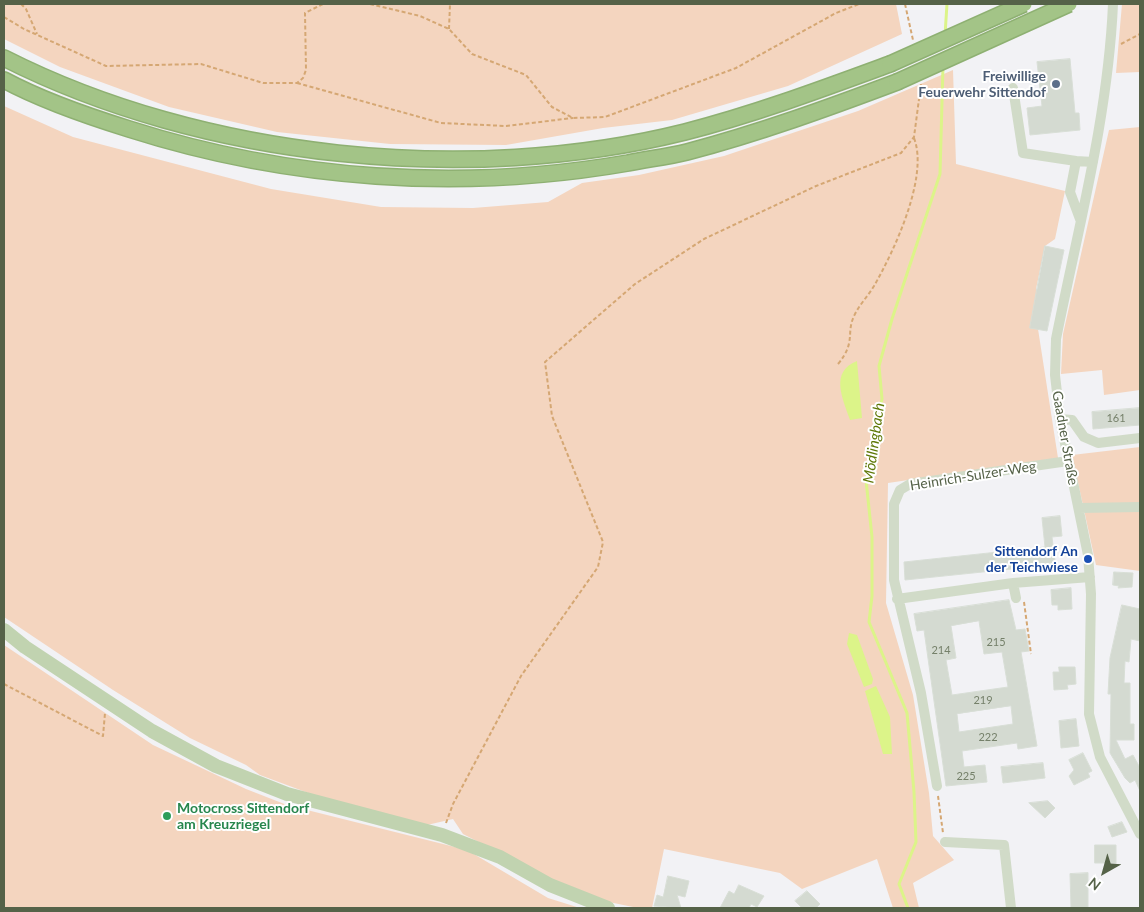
<!DOCTYPE html>
<meta charset="utf-8">
<style>
body{margin:0}
#map{position:relative;width:1144px;height:912px;overflow:hidden;background:#f2f2f5;font-family:Lato,sans-serif}
canvas{display:block}
.frame{position:absolute;inset:0;border:5px solid #556248;pointer-events:none}
.north{position:absolute;left:1079px;top:847px;width:50px;height:50px;-webkit-text-stroke:4px #fff;paint-order:stroke;rotate:218deg;font-size:14px;font-weight:700;line-height:20px;text-align:center;color:#556248}
.north::after{content:'';display:block;margin:auto;width:18px;height:22px;background:#556248;clip-path:polygon(50% 0,100% 100%,50% 72%,0 100%)}
</style>
<div id="map">
<canvas width="1144" height="912"></canvas>
<div class="frame"></div>
<div class="north">N</div>
</div>
<script>
const ctx = document.querySelector('canvas').getContext('2d');
ctx.lineJoin = 'round';
function paint(path, color) {
  ctx.fillStyle = color;
  ctx.fill(path, 'evenodd');
}
function strokePath(path, color, width, dash) {
  ctx.strokeStyle = color;
  ctx.lineWidth = width;
  ctx.lineCap = dash ? 'butt' : 'round';
  ctx.setLineDash(dash || []);
  ctx.stroke(path);
}
function label(font, color, halo, rows, align = 'center') {
  ctx.font = font + ' Lato,sans-serif';
  ctx.lineWidth = 4;
  ctx.setLineDash([]);
  ctx.textBaseline = 'middle';
  ctx.strokeStyle = halo;
  ctx.fillStyle = color;
  for (const [text, x, y, turn = 0] of rows) {
    ctx.save();
    ctx.translate(x, y);
    ctx.rotate((+turn || 0) * Math.PI / 180);
    ctx.textAlign = isNaN(turn) ? turn : align;
    if (halo) ctx.strokeText(text, 0, 0);
    ctx.fillText(text, 0, 0);
    ctx.restore();
  }
}
paint(new Path2D(`
 M4,4H896L902,34L788,86L672,120L603,128L506,145L390,144L277,132L169,107L60,67L4,39Z
 M1122,4H1140V72L1116,73Z
 M953,70L956,164L1065,191L1055,239L1045,246L1036,289L1038,290V329L1058,458L888,483L886,603L913,695L929,793L933,836L954,860L913,883L919,908H893L877,859L802,889L780,873L664,849L652,908H638L599,900L561,884L463,834L453,819L427,825L319,797L260,775L246,765L190,738L113,690L4,617V106L73,137L271,189L381,207L473,208L548,202L582,183L639,175L724,156L858,111Z
 M1140,127V390L1104,395L1102,370L1061,374L1063,334L1109,130Z
 M1140,447V571L1096,565L1072,455Z
 M4,645L153,745L246,789L287,805L467,850L548,898L580,908H4Z`), '#f4d5bf');
paint(new Path2D(`
 M857,361L862,418L850,420C843,399 829,372 857,361Z
 M849,633L857,635L873,679L872,684L864,687L847,644Z
 M876,686L890,717L892,754H883L865,691Z`), '#dcf489');
strokePath(new Path2D(`
 M945,35L947,4
 M908,908L899,884L916,842L914,792L907,713L869,622L872,596V537L866,480L882,399L879,366L892,319L940,174L943,66`), '#dcf489', 3);
const building = new Path2D(`
 M1070,59L1075,113H1079L1080,130L1030,135L1027,108L1042,106L1037,62Z
 M1045,246L1064,250L1047,331L1030,328Z
 M1140,408V425L1093,429L1092,412Z
 M1060,516L1062,536L1052,537L1056,569L1032,572L1031,567L905,580L904,562L1045,547L1042,518Z
 M1114,572L1133,573L1132,587L1118,588L1119,586L1113,585Z
 M1071,588L1072,609L1058,610V605H1052L1051,590Z
 M1009,600L1016,630L1025,629L1029,651L1021,652L1037,746L1018,749L1017,743L962,751L964,767L985,765L987,782L946,786L924,630L917,631L914,614ZM979,621L984,654L1002,652L1008,687L952,695L946,660L956,658L951,626ZM1011,706L1013,724L959,732L957,714Z
 M1122,605L1140,609V641L1131,639L1129,662L1125,661L1124,683H1130V724H1134V740H1116L1125,759L1133,755L1140,768V791L1135,780L1130,783L1125,778L1110,753L1111,694H1108L1110,658Z
 M1059,667H1075L1076,684L1067,685L1068,689L1054,690L1053,672H1059Z
 M1076,719L1079,746L1061,748L1059,721Z
 M1083,753L1092,771L1088,773L1090,777L1074,785L1069,776L1074,770L1069,760Z
 M1043,763L1045,778L1003,783L1001,767Z
 M1048,801L1055,808L1045,818L1029,803Z
 M1122,822L1127,832L1112,837L1108,827Z
 M1095,845H1116V863H1095Z
 M1088,873V908H1071L1070,874Z
 M668,876L689,881L685,897L677,895L681,908L654,906L657,895L663,897Z
 M739,885L764,896L757,907L751,904L749,908H720L729,891L734,894Z
 M807,891L820,904L816,908H802L795,901Z`);
paint(building, '#d4dad1');
strokePath(building, '#d8ded6', 1);
const highway = new Path2D(`
 M4,58C203,159 469,186 685,132C755,114 822,89 890,64
 M4,80C43,101 87,116 129,129C289,180 461,192 628,163C647,159 667,157 687,152C759,133 828,108 897,82`);
strokePath(highway, '#8eb072', 18);
strokePath(new Path2D(`
 M21,4L26,9L37,34
 M370,4L420,16L449,29L472,54L526,75L552,107L573,118L605,117L736,68L836,13L859,4
 M905,4L913,40
 M4,17L24,29L106,66L201,64L263,83H297L303,78L306,70L305,13L323,4
 M449,29L450,4
 M1121,44L1140,34
 M297,83L441,123L506,126L573,118
 M838,364C857,341 845,333 855,314C860,304 868,296 874,286C894,251 929,177 914,138
 M1024,602L1031,654
 M4,684L103,736L105,713
 M938,796L943,833
 M446,823L453,804L521,676L598,567L603,542L552,416L545,362L635,284L704,239L816,186L901,153L914,137L921,84`), '#d5a773', 2, [4, 2.5]);
strokePath(new Path2D(`
 M1113,4C1108,118 1078,228 1056,339L1055,375L1060,419L1088,555L1091,594L1089,714L1100,757L1140,834
 M1013,88L1023,153L1076,161
 M1080,219L1070,192L1076,161L1093,162
 M1060,419L1072,420L1084,437L1098,443L1140,438
 M1079,508L1140,507
 M1013,583L1016,598
 M897,599L1013,583L1090,577
 M937,786L921,693L894,580V504L900,490L910,484L1068,461
 M945,842L1004,845L1011,908`), '#d1dbc8', 10);
strokePath(new Path2D(`
 M4,630L25,647L152,731L216,766L287,794L442,835L500,857L550,885L608,908`), '#c1d3b0', 14);
strokePath(highway, '#a3c487', 15);
const highwayBridge = new Path2D(`
 M890,64L1024,4
 M897,82L1069,4`);
strokePath(highwayBridge, '#8eb072', 18, []);
strokePath(highwayBridge, '#a3c487', 15);
for (const [x, y, r, color] of [
 [1056,84,5,"#5c6f8a"],
 [1088,559,5,"#1a4fb4"],
 [167,816,5,"#2e9e5b"]
]) {
  const dot = new Path2D();
  dot.arc(x, y, r, 0, 2 * Math.PI);
  ctx.fillStyle = color;
  ctx.fill(dot);
  strokePath(dot, '#fff', 2);
}
label('11px', '#75806a', null, [
 ["161",1116,418],
 ["215",996,642],
 ["214",941,650],
 ["219",983,700],
 ["222",988,737],
 ["225",966,776]
]);
label('bold 14px', '#4e5e75', '#fff', [
 ["Freiwillige",1046,76],
 ["Feuerwehr Sittendof",1046,92]
], 'right');
label('14px', '#556248', '#fff', [
 ["Gaadner Straße",1065,438,80],
 ["Heinrich-Sulzer-Weg",973,476,-9]
]);
label('bold 14px', '#164399', '#fff', [
 ["Sittendorf An",1078,551],
 ["der Teichwiese",1078,567]
], 'right');
label('bold 14px', '#27864d', '#fff', [
 ["Motocross Sittendorf",177,808],
 ["am Kreuzriegel",177,824]
], 'left');
label('italic 15px', '#5e7807', '#fff', [
 ["Mödlingbach",874,443,-82]
]);
</script>
